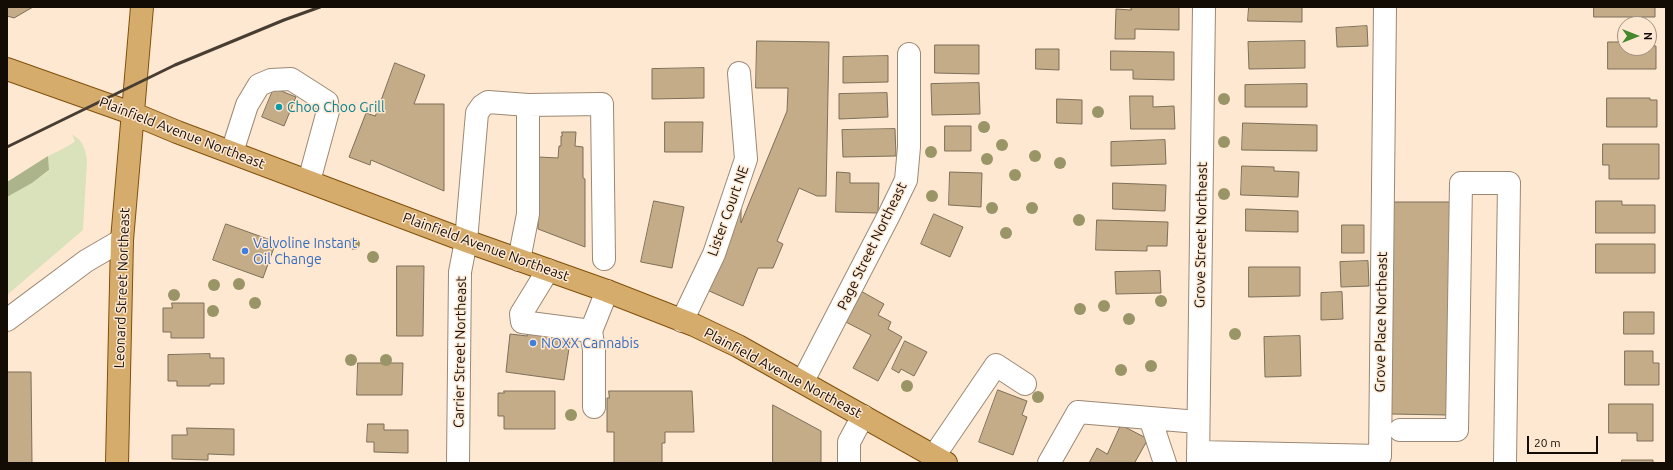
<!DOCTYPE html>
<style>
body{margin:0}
#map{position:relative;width:1673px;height:470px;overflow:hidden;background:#fee8d2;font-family:Ubuntu,sans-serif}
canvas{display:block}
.frame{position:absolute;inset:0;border:8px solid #130c05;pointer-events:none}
.north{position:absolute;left:1617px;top:16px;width:40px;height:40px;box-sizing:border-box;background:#fee8d2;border:1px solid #a09080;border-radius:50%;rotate:90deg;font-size:11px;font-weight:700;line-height:16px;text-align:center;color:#130c05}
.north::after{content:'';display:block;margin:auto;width:14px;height:18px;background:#43882c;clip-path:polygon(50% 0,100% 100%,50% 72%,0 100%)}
.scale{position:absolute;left:1527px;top:436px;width:71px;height:18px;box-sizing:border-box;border:2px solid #130c05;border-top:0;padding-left:5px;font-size:12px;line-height:14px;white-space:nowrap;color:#130c05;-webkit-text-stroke:3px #fee8d2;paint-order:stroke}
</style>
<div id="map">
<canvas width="1673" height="470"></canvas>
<div class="frame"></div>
<div class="north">N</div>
<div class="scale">20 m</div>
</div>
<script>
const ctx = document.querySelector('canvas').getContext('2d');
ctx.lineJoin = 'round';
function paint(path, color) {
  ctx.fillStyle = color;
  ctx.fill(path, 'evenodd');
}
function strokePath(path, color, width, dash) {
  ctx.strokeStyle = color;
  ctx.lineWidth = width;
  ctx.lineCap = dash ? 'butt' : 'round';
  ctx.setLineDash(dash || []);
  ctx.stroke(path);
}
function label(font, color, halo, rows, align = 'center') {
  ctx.font = font + ' Ubuntu,sans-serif';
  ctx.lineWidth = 3;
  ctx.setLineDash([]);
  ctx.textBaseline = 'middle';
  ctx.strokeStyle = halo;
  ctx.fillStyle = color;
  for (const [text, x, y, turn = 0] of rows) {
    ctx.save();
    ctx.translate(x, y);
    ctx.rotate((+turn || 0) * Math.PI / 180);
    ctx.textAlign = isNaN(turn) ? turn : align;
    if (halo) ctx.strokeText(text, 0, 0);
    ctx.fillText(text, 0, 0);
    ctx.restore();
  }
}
paint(new Path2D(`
 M72,135C83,139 86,151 87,161L83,230L7,295V197L32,183L49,171L48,156C54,153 72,145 75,141Z`), '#d9e2ba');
paint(new Path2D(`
 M48,156L49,170L32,183L7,197V182Z`), '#acb48b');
const building = new Path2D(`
 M7,7H33L14,18L7,16Z
 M1131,7H1179V30L1135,29V39H1115L1116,9L1131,10Z
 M1249,7H1302V22L1248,21Z
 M1594,7H1655V17H1594Z
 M1367,26L1368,46L1337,47L1336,28Z
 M757,41L829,42L826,196H817L799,188L777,241L783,244L773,268H758L743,306L707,290L741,208V223L787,111L788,88H756Z
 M1305,41V68L1249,69L1248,42Z
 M1608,42H1625V48H1649V46H1656V69H1608Z
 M935,45H979V74L935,73Z
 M1036,49H1059V70L1036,69Z
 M1111,51L1174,52V80L1133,79V70H1111Z
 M888,56V82L843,83V57Z
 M395,63L425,75L414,104H444V191L371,160L370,165L349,157L366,113L375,116Z
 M704,68V98L652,99V69Z
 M979,83L980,114L932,115L931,84Z
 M1307,84V107H1245V85Z
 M274,88L296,97L284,126L262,117Z
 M887,93L888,117L839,119V94Z
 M1130,96H1153V107L1174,106L1175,129H1131Z
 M1607,98H1650V100H1657V127H1607Z
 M1057,99L1082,100V124L1057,123Z
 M665,122H703L702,152H665Z
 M1243,123L1317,125V151L1242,150Z
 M945,126H971V151H945Z
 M895,129L896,156L843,157L842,130Z
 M562,132H576L575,146L583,147V178L585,179V247L538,229L539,157L558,158L559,146H561V136H562Z
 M1165,140L1166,164L1111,166V142Z
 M1603,144H1659V179H1609V165H1603Z
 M1242,166L1274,167V171L1299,172L1298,197L1241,195Z
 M837,172L850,173V183H879L878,213L836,212Z
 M950,172L982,173L981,207L949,205Z
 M1113,183L1166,185L1165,211L1113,209Z
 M654,201L684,207L672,268L641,262Z
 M1596,201H1622V205H1655V233H1596Z
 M1394,202H1450L1447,415L1391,414Z
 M1246,209L1298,211V232L1246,231Z
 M934,214L963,227L950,257L921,244Z
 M1097,220L1168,222L1167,246H1147V251L1096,250Z
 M226,224L276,242L263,278L213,260Z
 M1342,225H1364V253H1342Z
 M1596,244H1655V273H1596Z
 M1368,261L1369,286L1341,287L1340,262Z
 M397,266H424L423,336H397Z
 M1249,267H1300V296L1249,297Z
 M1160,271L1161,293L1116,294L1115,272Z
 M859,290L884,304L878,315L891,322L888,329L902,337L878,381L853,368L871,335L842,320Z
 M1342,292L1343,319L1321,320V293Z
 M172,303H204V338H171V332H163V308H172Z
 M1624,312H1654V334H1624Z
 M527,330L553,334V340L570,342L564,380L506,372L510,334L527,336Z
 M1300,336L1301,376L1265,377L1264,337Z
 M905,341L927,352L914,376L901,369L899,373L892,369Z
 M1625,351H1653V363H1659V385H1625Z
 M210,354V358H224V384H210V386H177V381H168V355Z
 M358,363H403L402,395H357Z
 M7,372H31L32,463H7Z
 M998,390L1027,401L1022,415L1027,417L1013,455L979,442Z
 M504,391H555V429H504V416H498V393H504Z
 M609,391H692L694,432H665V443H662V463H614V432H607V398H609Z
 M1609,404H1653V441H1637V433H1609Z
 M773,405L821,431V463H773Z
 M368,424H384V430H408V453L374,452V442H367Z
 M1121,425L1148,439L1135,462L1137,463H1089L1097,448L1107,454Z
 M187,428L234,429V455L208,454V460L172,459V435H187Z
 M1622,460H1653V463H1657H1622Z`);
paint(building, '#c3ac87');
strokePath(building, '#7d6f58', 1);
const minor = new Path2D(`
 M528,105L602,104L604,259
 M232,152L247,105L259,85L271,80L291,79L327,102L328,111L309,181
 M548,270L521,314L522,322L591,331
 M7,320L86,261L122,240
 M682,321L714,254L746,159L739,73
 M803,381L889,215L906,180L909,147V54
 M594,407V350L591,331L607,291
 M1150,418L1165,463
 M1400,430H1457L1461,183H1509L1505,463
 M1198,452L1380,456L1385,7
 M934,456L996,365L1025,384
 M458,463L460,272L466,241L477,113L482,106L488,102L528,105V214L519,260
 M849,463V442L863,416
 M1049,463L1078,412L1198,422
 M1198,463L1204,7`);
const major = new Path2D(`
 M7,69L134,114L177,132L466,241L607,291L694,325L738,346L946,463
 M117,463L122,240L142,7`);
strokePath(minor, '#9c8873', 24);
strokePath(major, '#80500a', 24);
strokePath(minor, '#fff', 22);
strokePath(major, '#d6ac6d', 22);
strokePath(new Path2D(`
 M7,147L175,65L284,20L320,7`), '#473d33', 3);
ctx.fillStyle = '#9a9566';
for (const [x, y] of [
 [1224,99],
 [1098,112],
 [984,127],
 [1224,142],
 [1002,145],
 [931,152],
 [1035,156],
 [987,159],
 [1060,163],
 [1015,175],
 [1224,194],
 [932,196],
 [992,208],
 [1032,208],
 [1079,220],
 [1006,233],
 [354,244],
 [373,257],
 [239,284],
 [214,285],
 [174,295],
 [1161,301],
 [255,303],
 [1104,306],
 [1080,309],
 [213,311],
 [1129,319],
 [1235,334],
 [351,360],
 [386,360],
 [1151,366],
 [1121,370],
 [907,386],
 [1038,397],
 [571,415]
]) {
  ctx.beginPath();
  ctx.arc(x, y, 6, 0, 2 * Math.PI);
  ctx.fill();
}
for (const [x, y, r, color] of [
 [279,107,4,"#0f9aa8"],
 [245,251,4,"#3f7fe0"],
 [533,343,4,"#3f7fe0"]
]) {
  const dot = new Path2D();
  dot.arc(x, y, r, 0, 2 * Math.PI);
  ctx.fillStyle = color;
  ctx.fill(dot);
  strokePath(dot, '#fee8d2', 1.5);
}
label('14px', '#0d838f', '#fee8d2', [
 ["Choo Choo Grill",287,107]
], 'left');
label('14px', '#130c05', '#fee8d2', [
 ["Plainfield Avenue Northeast",182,133,21],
 ["Lister Court NE",728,211,-70],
 ["Grove Street Northeast",1201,235,-89],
 ["Page Street Northeast",872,246,-64],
 ["Plainfield Avenue Northeast",486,247,20],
 ["Leonard Street Northeast",122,288,-88],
 ["Grove Place Northeast",1381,322,-89],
 ["Carrier Street Northeast",460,352,-89],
 ["Plainfield Avenue Northeast",783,373,28]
]);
label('14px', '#366cbe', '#fee8d2', [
 ["Valvoline Instant",253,243],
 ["Oil Change",253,259],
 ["NOXX Cannabis",541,343]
], 'left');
</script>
